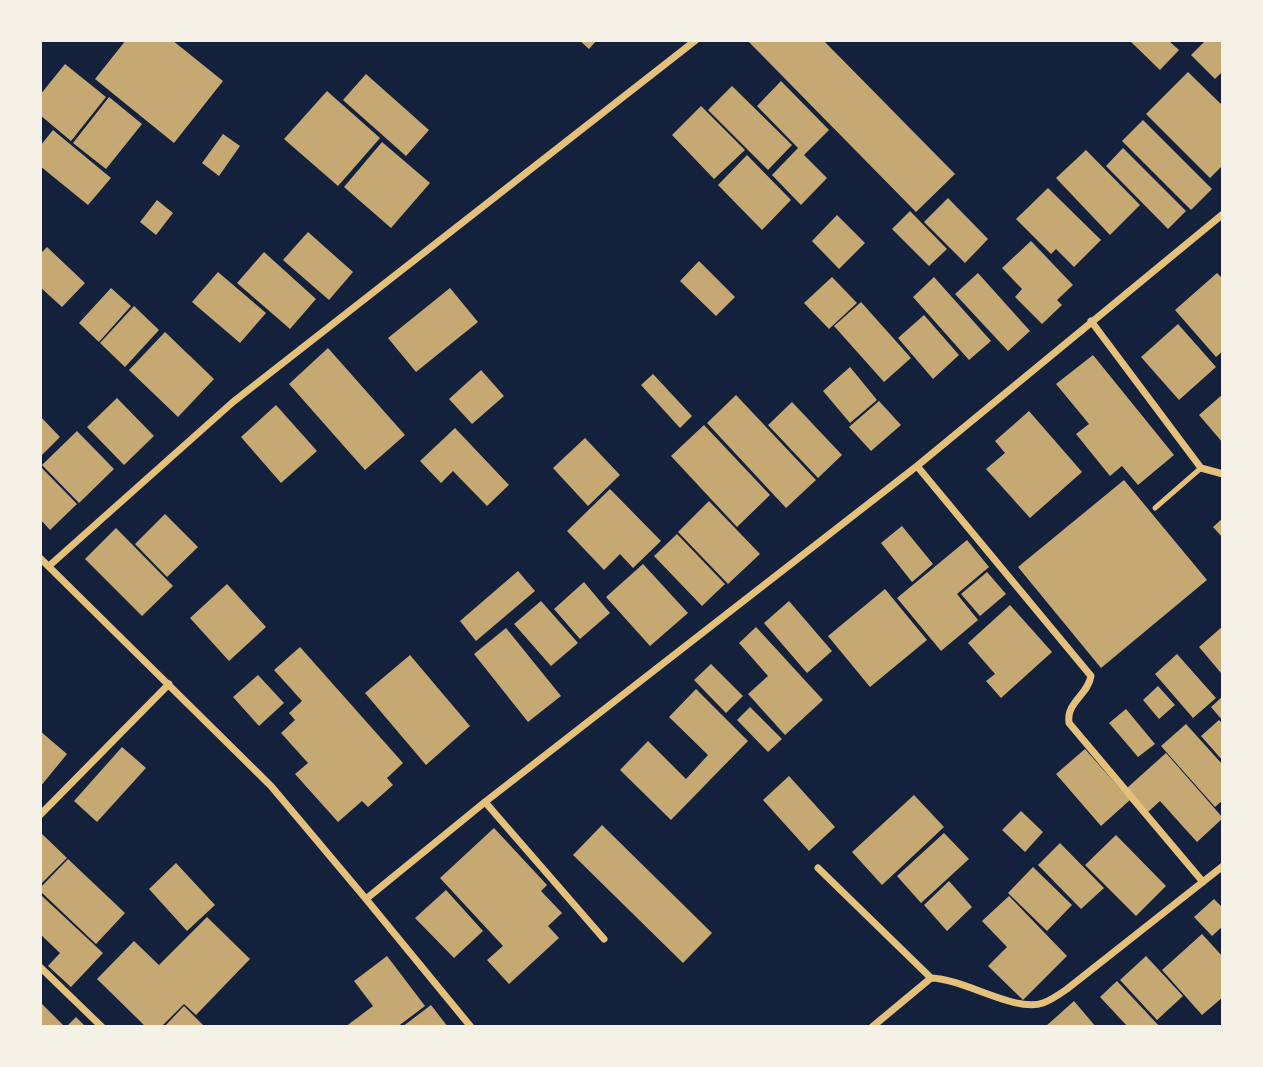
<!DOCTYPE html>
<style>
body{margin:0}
#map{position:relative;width:1263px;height:1067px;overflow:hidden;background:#14213d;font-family:"Times New Roman",serif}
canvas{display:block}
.frame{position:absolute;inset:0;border:42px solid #f6f1e7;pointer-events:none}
</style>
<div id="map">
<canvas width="1263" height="1067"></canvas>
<div class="frame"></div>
</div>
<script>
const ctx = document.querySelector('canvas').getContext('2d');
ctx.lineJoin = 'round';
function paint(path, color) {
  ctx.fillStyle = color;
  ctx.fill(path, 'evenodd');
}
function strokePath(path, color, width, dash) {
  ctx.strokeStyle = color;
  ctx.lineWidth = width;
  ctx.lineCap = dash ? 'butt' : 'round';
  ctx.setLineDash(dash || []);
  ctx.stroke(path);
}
paint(new Path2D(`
 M126,40H172L223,81L174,143L95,79Z
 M579,40H597L589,49Z
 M747,40H823L955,174L916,212Z
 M1132,40H1168L1179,50L1160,70L1131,42Z
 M1206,40H1223V71L1215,79L1191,55Z
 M65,64L106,97L71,141L40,115V95Z
 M1188,72L1223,106V165L1210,178L1146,114Z
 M366,74L429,130L406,156L343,100Z
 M781,81L829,130L804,155L827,178L801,205L772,175L798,148L757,106Z
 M732,86L792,145L768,170L708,110Z
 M327,91L380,138L338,186L284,139Z
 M109,97L142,124L106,169L73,143Z
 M701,106L745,150L714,179L672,135Z
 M1143,120L1212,189L1191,210L1122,141Z
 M53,130L111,178L88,205L40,166V146Z
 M223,134L240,146L219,176L202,163Z
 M382,142L430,183L391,228L344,187Z
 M1123,148L1186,211L1168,229L1106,166Z
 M1086,150L1140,205L1110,235L1056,178Z
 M747,155L791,200L762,230L718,185Z
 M1048,188L1101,240L1074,267L1056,249L1051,254L1016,219Z
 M948,198L988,239L965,263L924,222Z
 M157,200L173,213L156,235L140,222Z
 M910,211L947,249L929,266L892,229Z
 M837,215L865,243L839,269L812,241Z
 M308,232L353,272L329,300L283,260Z
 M1031,241L1073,285L1057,300L1062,305L1042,324L1015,297L1022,289L1002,268Z
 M47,247L85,283L62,307L40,287V254Z
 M264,252L316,299L290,329L237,283Z
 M699,261L735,297L716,316L680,281Z
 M218,272L266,313L240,343L192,302Z
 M978,273L1030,331L1008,351L955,294Z
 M1217,273L1223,279V351L1216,357L1175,310Z
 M832,277L857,303L829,329L804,303Z
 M934,277L991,341L969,360L913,297Z
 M111,288L131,306L99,342L79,323Z
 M450,288L478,322L416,372L388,338Z
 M861,302L911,358L884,382L834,326Z
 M134,306L159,330L125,367L100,343Z
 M924,315L959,355L933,379L898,338Z
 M1178,324L1216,367L1179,400L1141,357Z
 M165,332L214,379L178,417L129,370Z
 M328,348L405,435L365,470L289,384Z
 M1093,355L1174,455L1138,485L1122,466L1110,476L1076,434L1089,424L1056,384Z
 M850,367L877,400L850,423L823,391Z
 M481,370L504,396L472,424L449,399Z
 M653,374L692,416L680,428L641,385Z
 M1223,394V443L1199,415Z
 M736,395L816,480L786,508L707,423Z
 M117,398L154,436L124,465L87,427Z
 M879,401L901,425L871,451L849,427Z
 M792,402L842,455L818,478L768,425Z
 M276,405L317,451L281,483L241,437Z
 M1029,411L1082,472L1030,518L986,469L1005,453L995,441Z
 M40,416L60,437L40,457Z
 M704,425L770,495L737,527L671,456Z
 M455,428L509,485L487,506L453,471L441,483L420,461Z
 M77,431L114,469L79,503L42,465Z
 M585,438L620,475L588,506L553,468Z
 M40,466L77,504L50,530L40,519Z
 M1124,480L1207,580L1101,668L1018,567Z
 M610,489L661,541L633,568L620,554L604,570L567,531Z
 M709,501L760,554L728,584L678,532Z
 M165,514L198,547L167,577L135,544Z
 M1223,518V538L1213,527Z
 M902,526L933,564L912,582L881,543Z
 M116,528L173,586L142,616L85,559Z
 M677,534L725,584L702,606L654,556Z
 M967,540L989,567L957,594L978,620L941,651L897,598Z
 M643,564L688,613L650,646L606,597Z
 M518,571L535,591L476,641L460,621Z
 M987,572L1006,594L980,616L961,594Z
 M584,582L610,613L580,639L554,609Z
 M227,584L266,627L229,661L190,618Z
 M885,589L927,640L870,687L828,636Z
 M541,601L578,643L551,666L514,624Z
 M789,601L832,651L807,673L764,623Z
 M1010,605L1052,652L1001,698L986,681L995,674L968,643Z
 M1223,626V671L1221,673L1199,647Z
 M756,627L823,700L785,735L748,694L768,676L739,643Z
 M506,628L561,696L528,722L474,654Z
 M300,647L403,763L387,778L393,785L368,807L362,801L338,822L295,774L308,763L281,733L295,720L289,713L302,701L274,670Z
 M1177,654L1216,698L1193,718L1155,674Z
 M410,655L470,726L426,765L365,693Z
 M711,664L743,696L726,713L694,680Z
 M258,675L284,703L259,726L233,697Z
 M1158,686L1175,705L1159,719L1143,700Z
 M696,689L748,741L671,820L620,770L648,741L686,779L708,755L669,717Z
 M1223,696V721L1211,707Z
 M750,707L782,739L768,752L737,720Z
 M1126,709L1155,744L1138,757L1109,723Z
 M1219,720L1223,724V761L1201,736Z
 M1186,724L1223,765V800L1215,807L1161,746Z
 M40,731L67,754L40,787Z
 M122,747L146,768L97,822L74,801Z
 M1085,749L1130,800L1101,826L1056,774Z
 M1166,753L1223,818L1197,842L1160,801L1148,812L1127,788Z
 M789,776L835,827L809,851L763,800Z
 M914,795L944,827L882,885L852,852Z
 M1021,811L1043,832L1025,852L1002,830Z
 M602,825L712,933L683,963L573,855Z
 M494,828L547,885L541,891L562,913L548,926L559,938L509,984L487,960L503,946L440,878Z
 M40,832L67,858L40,885Z
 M944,833L969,859L921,903L897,876Z
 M1116,835L1166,886L1136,916L1085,865Z
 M1060,843L1104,888L1081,909L1038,865Z
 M68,859L125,913L96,944L40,891V888Z
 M176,863L215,905L187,931L149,889Z
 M1033,867L1072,905L1047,931L1008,893Z
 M949,881L972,907L947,931L924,905Z
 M446,890L483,931L454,958L415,918Z
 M42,896L103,953L71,987L48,966L60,953L40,934Z
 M1009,896L1067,956L1023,1000L988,966L1007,947L982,921Z
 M1214,899L1223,908V926L1212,936L1194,917Z
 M207,917L250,959L196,1015L184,1004L161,1027H146L97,979L134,941L159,965Z
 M1202,934L1223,957V997L1202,1015L1162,970Z
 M387,956L425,1006L397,1027H345L373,1006L354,981Z
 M1146,956L1183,996L1157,1020L1120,980Z
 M1117,981L1160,1027H1128L1100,997Z
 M1074,1001L1096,1027H1045Z
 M40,1002L65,1027H40Z
 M431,1005L448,1027H402Z
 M184,1006L205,1027H164Z
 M76,1017L86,1027H66Z`), '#c6a872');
strokePath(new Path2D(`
 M1155,508L1201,468`), '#e5c07b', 5);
strokePath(new Path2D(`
 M1091,321L1201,468L1223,474
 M917,466L1091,676C1088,695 1066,702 1069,723L1203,882
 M40,558L271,786L366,899
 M49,566L233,402L696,40
 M485,802L604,939
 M40,815L169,684
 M818,868L931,978
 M40,967L102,1027
 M471,1027L366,899L485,802L917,466L1223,214
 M872,1027L931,978C965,979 1015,1013 1043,1003C1051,1000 1060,994 1067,989L1223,866`), '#e5c07b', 7);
</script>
